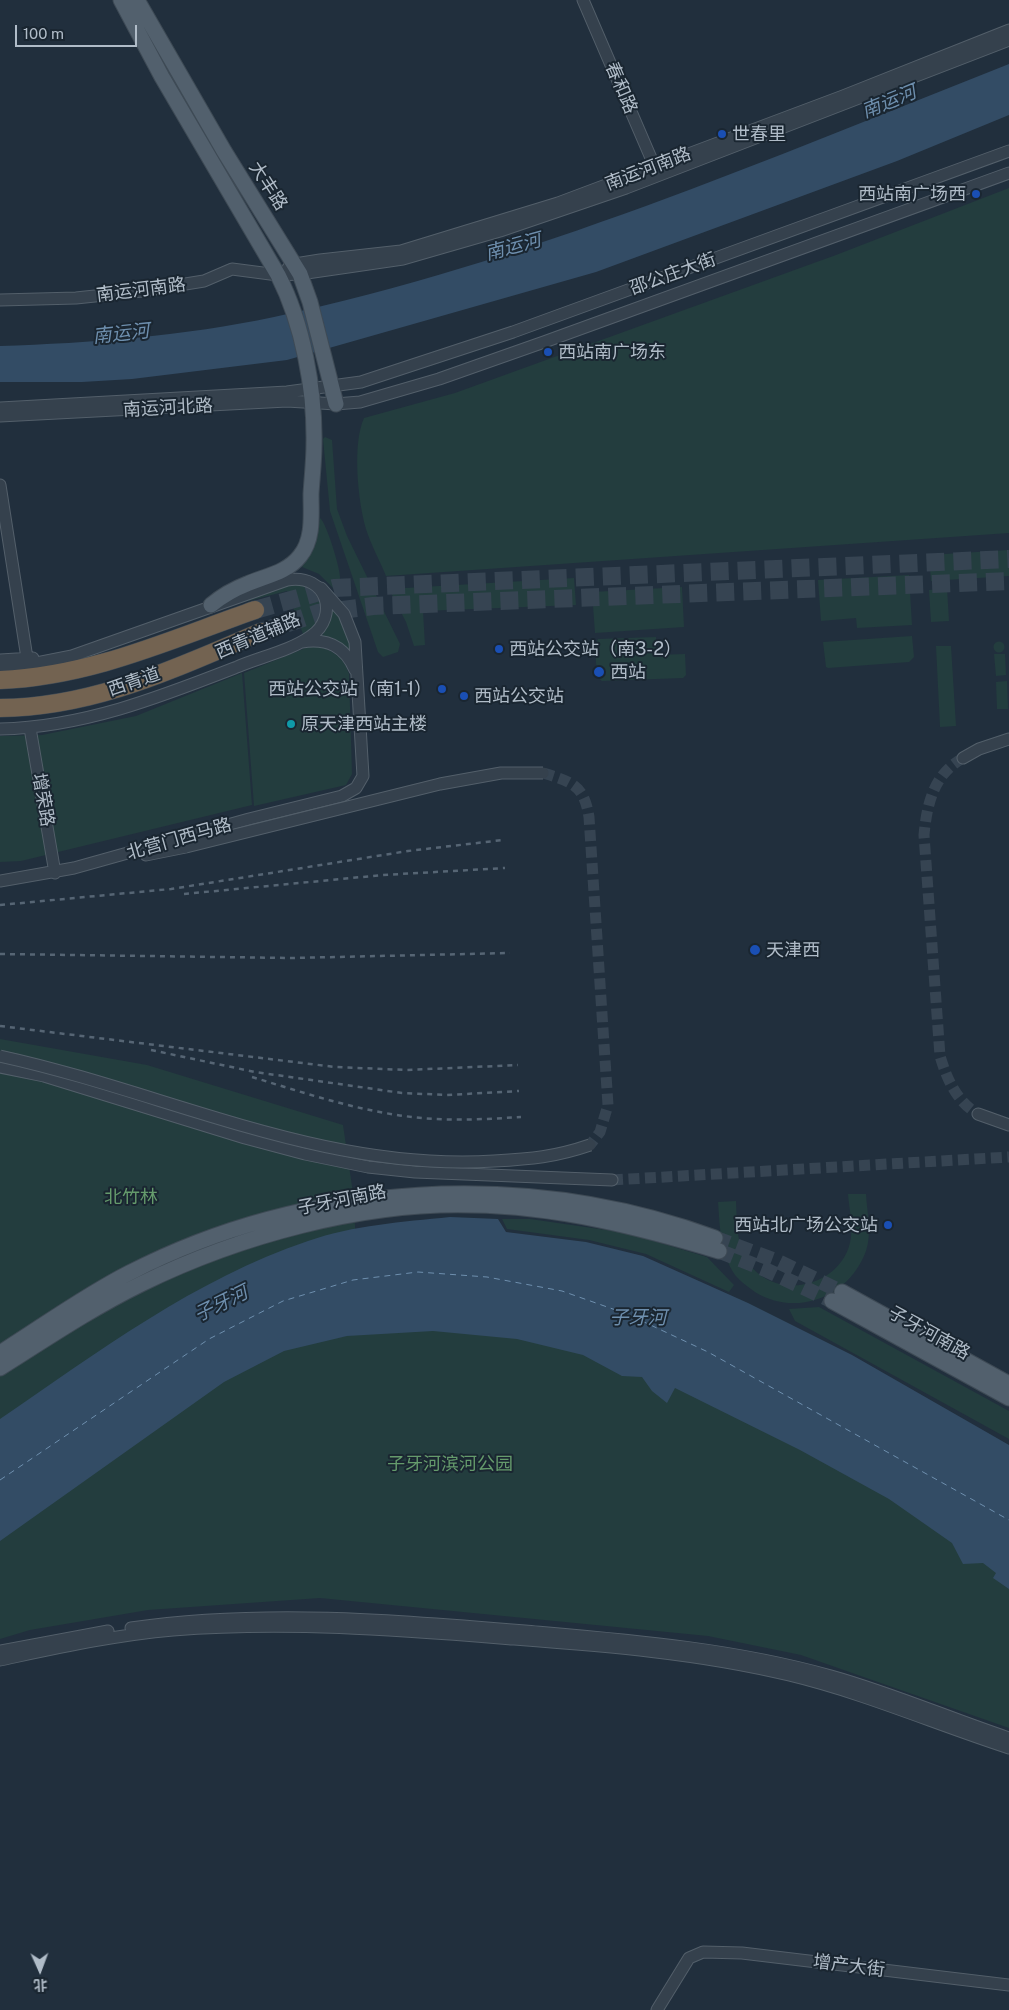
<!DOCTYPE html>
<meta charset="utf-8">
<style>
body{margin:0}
#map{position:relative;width:1009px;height:2010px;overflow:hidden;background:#212f3d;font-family:"Public Sans","Noto Sans SC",sans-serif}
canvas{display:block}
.north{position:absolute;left:15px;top:1945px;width:50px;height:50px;-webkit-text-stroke:4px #1a2631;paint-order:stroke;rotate:178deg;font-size:14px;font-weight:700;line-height:20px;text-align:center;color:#b0bcc8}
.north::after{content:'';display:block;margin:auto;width:18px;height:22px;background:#b0bcc8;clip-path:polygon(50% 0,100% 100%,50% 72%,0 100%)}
.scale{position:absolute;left:15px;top:25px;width:122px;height:22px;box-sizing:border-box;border:2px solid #b0bcc8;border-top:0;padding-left:6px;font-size:15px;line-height:18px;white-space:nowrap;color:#b0bcc8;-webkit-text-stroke:4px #1a2631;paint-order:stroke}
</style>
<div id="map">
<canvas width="1009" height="2010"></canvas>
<div class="north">北</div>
<div class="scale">100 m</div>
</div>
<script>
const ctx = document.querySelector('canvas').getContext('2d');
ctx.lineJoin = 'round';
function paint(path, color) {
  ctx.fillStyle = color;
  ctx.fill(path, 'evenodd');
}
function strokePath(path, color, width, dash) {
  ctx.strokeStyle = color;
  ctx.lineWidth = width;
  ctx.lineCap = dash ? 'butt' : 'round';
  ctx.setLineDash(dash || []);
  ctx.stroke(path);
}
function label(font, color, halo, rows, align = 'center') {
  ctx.font = font + ' "Public Sans","Noto Sans SC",sans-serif';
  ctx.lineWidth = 4;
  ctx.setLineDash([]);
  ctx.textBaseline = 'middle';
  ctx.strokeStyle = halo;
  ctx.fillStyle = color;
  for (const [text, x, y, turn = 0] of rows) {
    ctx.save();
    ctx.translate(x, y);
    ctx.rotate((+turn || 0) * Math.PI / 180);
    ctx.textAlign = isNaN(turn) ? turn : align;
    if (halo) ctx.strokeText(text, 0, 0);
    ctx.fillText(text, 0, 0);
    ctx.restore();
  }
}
paint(new Path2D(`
 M1009,188V533L386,576C380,561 371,545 366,529C358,502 352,444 364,418L455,393L836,255Z
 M325,437L332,440L337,509L347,536L400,644L398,652L383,657L378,652L330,511L323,439Z
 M320,518C326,522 340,567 340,577C340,582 338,587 337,592L319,574L302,567L315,546Z
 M1009,550V576L931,581L929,555Z
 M909,575L912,625L857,628L856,618L821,621L818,580Z
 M574,578L576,605L423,611L425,645L414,646L406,622L389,589Z
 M287,585C292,585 299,584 303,585C328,592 325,626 303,634L287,591L236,604Z
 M682,587L684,627L595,633L592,592Z
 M947,588L949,621L931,622L929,590Z
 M332,607L341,616L354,657L341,644L322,636L331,620Z
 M912,636L914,657L909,662L828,668L826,667L823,642Z
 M656,637L657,655L685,654L686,675L683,678L602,681L597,677L595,647L598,639Z
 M993.5 647a5.5 5.5 0 1 1 11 0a5.5 5.5 0 1 1-11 0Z
 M313,645C330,649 344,656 349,674L352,774L346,785L254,806L244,673Z
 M936,646H951L956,726L940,727Z
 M994,654H1005L1006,675L996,676Z
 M242,673L252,805L21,861L0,862V736L42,735L136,716Z
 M1007,681L1008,709H997L996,682Z
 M0,1039L147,1065L343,1125L353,1193L356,1242L0,1433Z
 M848,1194H866C867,1212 872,1234 866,1251C850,1296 797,1318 755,1292C748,1287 740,1281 735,1275C720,1253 720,1227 718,1202L736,1201C737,1220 736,1240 745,1257C770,1305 845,1288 851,1237C853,1224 849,1208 848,1194Z
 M502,1219H530L627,1233L707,1257L734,1285L729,1292L646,1254L589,1240L507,1229Z
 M819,1307L1009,1411V1439L795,1321L789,1309Z
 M457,1316L755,1402L1009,1563V1728L801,1655L708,1636L320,1598L148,1610L30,1630L0,1639V1525L246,1354Z`), '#233d3e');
paint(new Path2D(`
 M1009,64V115L897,161L596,272L287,360L132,379L82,382H0V346C91,343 184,336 274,317C527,263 768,159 1009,64Z
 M450,1217L498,1219L506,1232L586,1242L643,1256L748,1303L852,1355L1009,1445V1589L993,1578L996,1573L983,1563L963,1564L952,1543L889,1499L800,1450L675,1388L667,1403L652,1391L642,1377L622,1376L583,1355L517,1339L433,1331L347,1336L284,1351L224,1382L0,1541V1419C98,1352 195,1279 308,1241C354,1225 402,1222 450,1217Z`), '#334c65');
strokePath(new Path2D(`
 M0,1480L209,1339L283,1301L353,1280L418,1272L487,1277L562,1291L627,1314L708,1352L1009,1520`), '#6e8fae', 1, [6, 5]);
strokePath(new Path2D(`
 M963,758C934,774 927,803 924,835L940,1056C947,1079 956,1101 978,1114
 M543,773C572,782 584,785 589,817L608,1105L600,1132L590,1145
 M612,1180L1009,1157`), '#364452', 11, [11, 5.5]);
strokePath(new Path2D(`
 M715,1238L777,1261L842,1292
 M719,1251L764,1269L832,1301`), '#364452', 15, [15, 8]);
strokePath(new Path2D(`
 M255,610L334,588L1009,559
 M261,632L318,613L373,606L1009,581`), '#364452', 18, [18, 9]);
const minor = new Path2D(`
 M583,0L657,172
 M288,268L295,264L320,260L401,251L558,203L843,96L1009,30
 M0,300L76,298L142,291L204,281L232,269L278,275L300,274L403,259L500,231L626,188L1009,40
 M0,408L287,392L361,382L513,332L1009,151
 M0,416L287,401L336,404L360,402L439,379L544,342L1009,173
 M0,485L27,658
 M302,642C328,638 345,647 355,670
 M0,660L33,658
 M0,670L72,656L287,580C328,573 339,617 311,636C290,651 260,657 237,667C160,697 84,727 0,729
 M30,728L55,873
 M963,758L979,749L1009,739
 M146,855L186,847
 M0,881L74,868L249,819L342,796L356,788L363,776L355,642L344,614L321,588
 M0,1067L44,1076L245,1138L305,1154L368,1167L415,1172L612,1180
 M978,1114L1009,1125
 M131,1628C262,1609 394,1620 525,1631C628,1640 731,1648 831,1676C892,1693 949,1718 1009,1738
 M0,1651L108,1631
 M0,1660C57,1648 115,1635 173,1630C288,1621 398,1630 513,1639C605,1646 698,1653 789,1675C864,1693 935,1724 1009,1748
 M657,2010L689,1958L703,1952L742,1953L1009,1985`);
const major = new Path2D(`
 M121,0L162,77L278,275C303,324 315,390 314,444C314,461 312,477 311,494C311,514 314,539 300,556C287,573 265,576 247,584C234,589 222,596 211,605
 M137,0L224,151L300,274L310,302L336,404
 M842,1292L1009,1384
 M832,1301L1009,1398
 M0,1353C43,1326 84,1296 129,1273C308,1181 527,1169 715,1238
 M0,1368C46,1339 92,1308 141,1284C239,1236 362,1202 472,1205C556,1206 639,1227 719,1251`);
const highway = new Path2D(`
 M0,680C92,676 169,640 255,610
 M0,708C96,707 175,668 261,632`);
strokePath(minor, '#535f6a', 13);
strokePath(major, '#3e4a55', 17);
strokePath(highway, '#404c57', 19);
strokePath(minor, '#35414d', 11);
strokePath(major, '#52606d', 15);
strokePath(highway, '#736351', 18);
strokePath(new Path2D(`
 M184,894L383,875L505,868
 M0,905L171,889L408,851L503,840
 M0,954L292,958L510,953
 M0,1026L335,1067L407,1070L518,1065
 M151,1050L255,1072L402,1093L447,1095L519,1091
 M252,1077C308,1094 364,1113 422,1118C455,1121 489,1119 521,1117`), '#566574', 2.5, [5, 5]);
const minorBridge = new Path2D(`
 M186,847L440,784L501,773H543
 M0,1056C165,1092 322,1172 494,1161C531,1159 555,1157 590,1145`);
strokePath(minorBridge, '#535f6a', 13, []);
strokePath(minorBridge, '#35414d', 11);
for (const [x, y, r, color] of [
 [722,134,5,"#1a4fb4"],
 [976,194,5,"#1a4fb4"],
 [548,352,5,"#1a4fb4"],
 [499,649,5,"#1a4fb4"],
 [599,672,6,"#1a4fb4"],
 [442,689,5,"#1a4fb4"],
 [464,696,5,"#1a4fb4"],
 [291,724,5,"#0f9aa8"],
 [755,950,6,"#1a4fb4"],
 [888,1225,5,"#1a4fb4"]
]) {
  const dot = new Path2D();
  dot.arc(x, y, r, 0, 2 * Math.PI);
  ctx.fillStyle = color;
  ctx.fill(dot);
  strokePath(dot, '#1a2631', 2);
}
label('18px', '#b0bcc8', '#1a2631', [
 ["春和路",621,88,67],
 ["南运河南路",648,169,-21],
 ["大丰路",268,186,57],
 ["邵公庄大街",673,274,-20],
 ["南运河南路",141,290,-7],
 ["南运河北路",168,408,-3],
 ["西青道辅路",258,636,-23],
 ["西青道",134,682,-19],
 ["增荣路",43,800,80],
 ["北营门西马路",179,839,-16],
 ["子牙河南路",342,1200,-11],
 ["子牙河南路",929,1333,29],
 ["增产大街",849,1966,7]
]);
label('18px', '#b0bcc8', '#1a2631', [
 ["世春里",732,134],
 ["西站南广场西",966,194,"right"],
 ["西站南广场东",558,352],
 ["西站公交站（南3-2）",509,649],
 ["西站",610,672],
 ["西站公交站（南1-1）",432,689,"right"],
 ["西站公交站",474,696],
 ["原天津西站主楼",301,724],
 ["天津西",766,950],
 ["西站北广场公交站",878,1225,"right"]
], 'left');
label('18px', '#659b6c', '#1a2631', [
 ["北竹林",131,1197],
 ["子牙河滨河公园",450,1464]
]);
label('italic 19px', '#6e8fae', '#1a2631', [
 ["南运河",889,102,-22],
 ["南运河",513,247,-15],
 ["南运河",121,334,-6],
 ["子牙河",221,1304,-26],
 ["子牙河",638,1318]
]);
</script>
